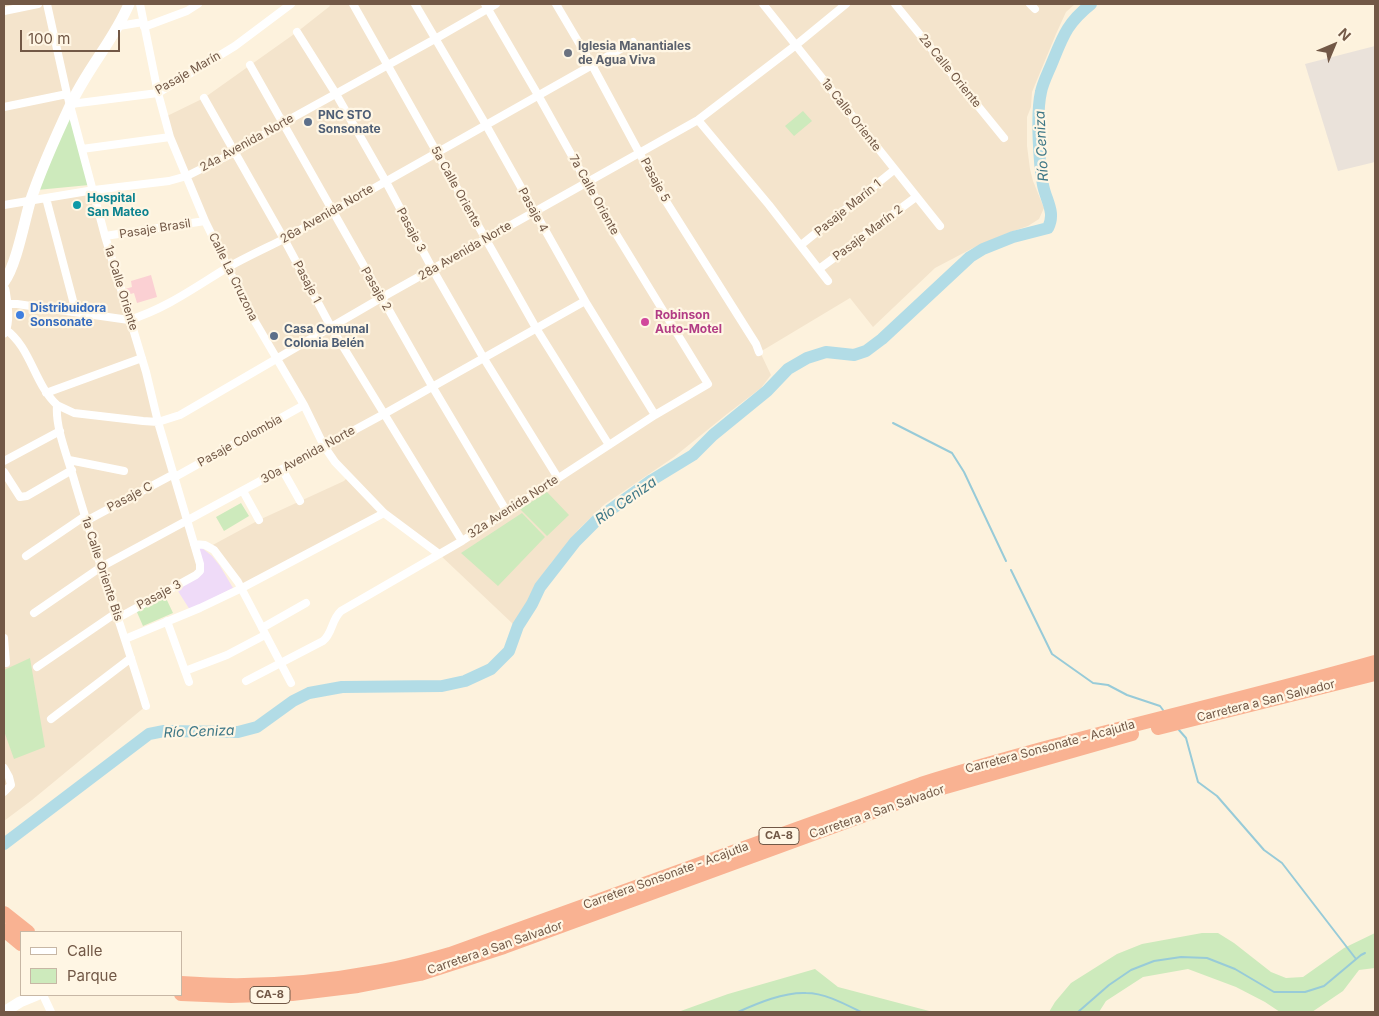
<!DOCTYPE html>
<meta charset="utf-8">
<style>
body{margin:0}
#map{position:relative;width:1379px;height:1016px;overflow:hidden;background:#fdf2dd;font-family:Inter,sans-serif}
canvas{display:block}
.frame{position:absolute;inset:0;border:5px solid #725846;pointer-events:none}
.legend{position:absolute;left:20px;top:931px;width:162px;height:65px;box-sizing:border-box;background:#fff6e4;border:1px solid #c7b7a5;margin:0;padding:6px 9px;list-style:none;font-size:15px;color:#725846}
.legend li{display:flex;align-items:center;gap:10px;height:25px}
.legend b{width:25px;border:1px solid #c7b7a5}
.north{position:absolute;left:1309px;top:20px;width:50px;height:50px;-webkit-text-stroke:4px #fff6e4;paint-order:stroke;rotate:45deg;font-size:14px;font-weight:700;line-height:20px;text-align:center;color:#725846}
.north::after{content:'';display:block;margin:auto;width:18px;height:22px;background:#725846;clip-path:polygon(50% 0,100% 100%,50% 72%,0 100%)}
.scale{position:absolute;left:20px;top:30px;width:100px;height:22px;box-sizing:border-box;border:2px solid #725846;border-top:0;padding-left:6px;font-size:15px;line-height:18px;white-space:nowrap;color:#725846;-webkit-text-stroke:4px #fff6e4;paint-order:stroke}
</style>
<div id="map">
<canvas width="1379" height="1016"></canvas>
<div class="frame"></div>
<ul class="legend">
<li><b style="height:6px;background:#fff"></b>Calle</li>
<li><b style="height:14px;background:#cdeabc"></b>Parque</li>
</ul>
<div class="north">N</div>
<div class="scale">100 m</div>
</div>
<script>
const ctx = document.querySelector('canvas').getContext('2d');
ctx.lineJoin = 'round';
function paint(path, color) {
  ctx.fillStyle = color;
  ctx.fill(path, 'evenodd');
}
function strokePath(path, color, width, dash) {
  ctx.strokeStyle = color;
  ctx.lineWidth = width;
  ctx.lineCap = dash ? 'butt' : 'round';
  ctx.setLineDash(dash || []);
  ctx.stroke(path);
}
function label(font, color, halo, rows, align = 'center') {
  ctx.font = font + ' Inter,sans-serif';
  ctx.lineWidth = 4.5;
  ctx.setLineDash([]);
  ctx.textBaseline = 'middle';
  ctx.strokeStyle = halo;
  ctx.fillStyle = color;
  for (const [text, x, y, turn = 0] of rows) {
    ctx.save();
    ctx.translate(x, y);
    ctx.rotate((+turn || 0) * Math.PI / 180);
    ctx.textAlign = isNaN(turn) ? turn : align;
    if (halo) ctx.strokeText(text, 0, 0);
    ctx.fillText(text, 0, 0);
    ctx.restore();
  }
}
paint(new Path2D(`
 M4,4H129L91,67L33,202L92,193L200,571L118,618L146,706L32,800L4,821Z
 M329,4H1075L1066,12L1056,34L1032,92L1031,107L1027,117V146L1030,169L1033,181L1044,208L1039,219L1028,226L1008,233L973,248L935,268L873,327L850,298L760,352L771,375L761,388L727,414L674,457L605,504L579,529L551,563L538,583L528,603L513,624L439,554L384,513L242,588L209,547L259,520L344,481L348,477L341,470L227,268L165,117L204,98L297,32L330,6Z`), '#f4e4cc');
paint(new Path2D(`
 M1375,46V162L1338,171L1305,64Z`), '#eae2da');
paint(new Path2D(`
 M197,547L202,548L212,556L220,566L233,588L190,610L176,588L199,576Z`), '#efdbf8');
paint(new Path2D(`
 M151,275L157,297L137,303L134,293L127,295L125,289L132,287L131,281Z`), '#fbd0d3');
paint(new Path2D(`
 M803,111L812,121L794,136L785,126Z
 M70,112L89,185L37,190Z
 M547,492L569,515L547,536L520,509Z
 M241,503L249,516L224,531L216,517Z
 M522,513L545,537L498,586L461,553Z
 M165,596L173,613L143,626L136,610Z
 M30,658L45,747L14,759L4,731V670Z
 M1202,933H1218L1234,943L1271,972L1286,978L1303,977L1344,948L1375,933V968L1359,970L1343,991L1312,1012H1280L1265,1002L1236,987L1188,969L1143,977L1106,1001L1099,1012H1049L1055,1002L1071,983L1117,954L1142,944Z
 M815,969L838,987L933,1012H678L728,994Z`), '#cdeabc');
strokePath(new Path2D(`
 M893,423L952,453L964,472L1006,561
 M1011,570L1052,654L1093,683L1108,685L1127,695L1160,706L1163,710
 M1179,730L1186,738L1198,782L1217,796L1264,850L1282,863L1356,959
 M738,1012C758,1003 784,992 806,993C825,993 845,1004 861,1012
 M1078,1012L1109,985L1131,970L1154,961L1181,957L1207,958L1235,969L1274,992H1305L1324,986L1361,955L1365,953`), '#98cbd8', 2);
strokePath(new Path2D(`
 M4,844L149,734L164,731L238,732L257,727L293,701L309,693L342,687L442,686L465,681L491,669L509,651L518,626L532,604L540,587L575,542L599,518L652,480L693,455L713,435L767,391L788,369L807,358L826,352L854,355L866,351L882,339L970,257L983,249L1013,237L1048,228C1056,212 1046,201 1043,185C1039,163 1036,113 1041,92C1043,82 1048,73 1052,63C1063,36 1067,23 1091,4`), '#b2dce6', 12);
strokePath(new Path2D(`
 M47,4L67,94L105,236L146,372L158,422L200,564V571L196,575L118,618
 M140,4L158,93L170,137L205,221L250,313L304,405L324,446L335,462L384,513L439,554
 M353,4L536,328L609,445
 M415,4L486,125L585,301L655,415
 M556,4L592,65L662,195L756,344L759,352
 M763,4L940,226
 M895,4L1004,138
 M1030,4L1035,9
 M4,11L38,4
 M119,26L143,22
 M144,27L187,11L198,4
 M297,32L336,94L385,180L433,270L483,357L558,478
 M250,65L432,386L507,512
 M204,98L284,239L331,327L462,541
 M71,104L158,93L235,46L291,4
 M4,107L67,94
 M698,120L769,205L828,281
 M82,149L170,137
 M46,198L76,312
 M4,205L94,190L169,181L187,176L235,152L283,123L435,39L496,4
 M105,236L205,221
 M801,245L894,170
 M819,269L916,197
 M4,304H17L129,320C165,309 194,288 225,269C244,258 264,249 284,239L633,42
 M5,329C31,347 34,384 57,405C55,429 69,460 75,483C97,558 123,631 146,706
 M46,393L142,358
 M57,405L74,413L143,421L158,422L180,415L381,298L698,120L796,45L846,4
 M69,460L124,471
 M4,461L60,431
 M282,469L300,501
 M4,472L20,497L27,496L72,470
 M175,477L304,405
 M243,491L259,520
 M86,521L174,474
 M194,544L205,545L214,550L238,582L291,683
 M26,556L85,516
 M34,613L101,567L384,414L585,301
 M167,621L189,682
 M262,628L306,603
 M4,638L6,663
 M125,639L200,608L242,588L384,513
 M37,667L116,613
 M185,671L227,655L265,635
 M246,681L323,641C333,633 331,620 341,611L462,541L655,415L708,384L610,224L538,95L485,4
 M51,719L131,658
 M4,768L9,777L11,785L4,792
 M43,995L51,1012`), '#fff', 8);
strokePath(new Path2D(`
 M4,282C16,266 24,223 30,202C41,169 55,138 70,106C86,70 114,40 129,4
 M4,290C6,304 9,318 4,332
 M4,1012L20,1002L37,995`), '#fff', 11);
strokePath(new Path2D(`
 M1158,728L1375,674
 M4,913L28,932
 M4,930L21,944
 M181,983C246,988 312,984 376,972C401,968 426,961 450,954L921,784C1071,737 1224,705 1375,662
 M181,994L231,996L292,994L358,986L420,974L504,947L928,792L1132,734`), '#f9b292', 14);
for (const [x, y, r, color] of [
 [568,53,5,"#6b7280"],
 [308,122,5,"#5c6f8a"],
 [77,205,5,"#0f9aa8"],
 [20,315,5,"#3f7fe0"],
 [645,322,5,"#d1479c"],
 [274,336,5,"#5c6f8a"]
]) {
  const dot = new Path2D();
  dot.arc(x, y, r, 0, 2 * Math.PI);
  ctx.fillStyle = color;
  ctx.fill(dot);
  strokePath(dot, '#fff6e4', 2);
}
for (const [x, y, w] of [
 [779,836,40],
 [270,995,40]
]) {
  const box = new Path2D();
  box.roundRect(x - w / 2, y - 8.5, w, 17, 4);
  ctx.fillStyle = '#fff6e4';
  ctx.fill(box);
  strokePath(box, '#725846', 1);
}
label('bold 11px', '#725846', null, [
 ["CA-8",779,836],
 ["CA-8",270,995]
]);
label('bold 12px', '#5b616d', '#fff6e4', [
 ["Iglesia Manantiales",578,46],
 ["de Agua Viva",578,60]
], 'left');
label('12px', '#725846', '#fff6e4', [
 ["2a Calle Oriente",950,71,51],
 ["Pasaje Marín",188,73,-30],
 ["1a Calle Oriente",851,115,52],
 ["24a Avenida Norte",247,143,-29],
 ["Pasaje 5",655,180,62],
 ["5a Calle Oriente",456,187,61],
 ["7a Calle Oriente",594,195,61],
 ["Pasaje Marín 1",848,208,-39],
 ["Pasaje 4",533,210,61],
 ["26a Avenida Norte",327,214,-30],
 ["Pasaje Brasil",155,229,-9],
 ["Pasaje 3",411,230,62],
 ["Pasaje Marín 2",868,233,-37],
 ["28a Avenida Norte",465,251,-30],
 ["Calle La Cruzona",233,277,64],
 ["Pasaje 1",307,282,62],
 ["1a Calle Oriente",121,288,73],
 ["Pasaje 2",376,289,60],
 ["Pasaje Colombia",240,441,-29],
 ["30a Avenida Norte",308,455,-29],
 ["Pasaje C",130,497,-28],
 ["32a Avenida Norte",513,507,-33],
 ["1a Calle Oriente Bis",102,569,72],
 ["Pasaje 3",159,595,-28],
 ["Carretera a San Salvador",1266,701,-14],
 ["Carretera Sonsonate - Acajutla",1050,747,-15],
 ["Carretera a San Salvador",877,812,-19],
 ["Carretera Sonsonate - Acajutla",666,876,-20],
 ["Carretera a San Salvador",495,948,-19]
]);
label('bold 12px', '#4e5e75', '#fff6e4', [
 ["PNC STO",318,115],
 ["Sonsonate",318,129],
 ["Casa Comunal",284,329],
 ["Colonia Belén",284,343]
], 'left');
label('bold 12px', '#0d838f', '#fff6e4', [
 ["Hospital",87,198],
 ["San Mateo",87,212]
], 'left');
label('bold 12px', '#366cbe', '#fff6e4', [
 ["Distribuidora",30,308],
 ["Sonsonate",30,322]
], 'left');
label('bold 12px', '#b23c85', '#fff6e4', [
 ["Robinson",655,315],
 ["Auto-Motel",655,329]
], 'left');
label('italic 14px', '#3f7887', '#fff6e4', [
 ["Río Ceniza",1042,146,-93],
 ["Río Ceniza",626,501,-35],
 ["Río Ceniza",199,732,-2]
]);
</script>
